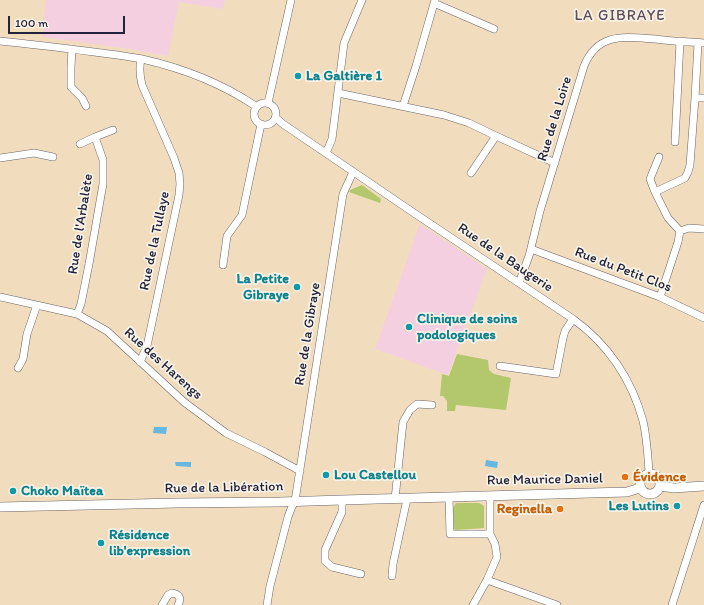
<!DOCTYPE html>
<meta charset="utf-8">
<style>
body{margin:0}
#map{position:relative;width:704px;height:605px;overflow:hidden;background:#f1ddbd;font-family:Itim,sans-serif}
canvas{display:block}
.scale{position:absolute;left:8px;top:16px;width:117px;height:18px;box-sizing:border-box;border:2px solid #22223b;border-top:0;padding-left:5px;font-size:12px;line-height:14px;white-space:nowrap;color:#22223b;-webkit-text-stroke:3px #f7f3e8;paint-order:stroke}
</style>
<div id="map">
<canvas width="704" height="605"></canvas>
<div class="scale">100 m</div>
</div>
<script>
const ctx = document.querySelector('canvas').getContext('2d');
ctx.lineJoin = 'round';
function paint(path, color) {
  ctx.fillStyle = color;
  ctx.fill(path, 'evenodd');
}
function strokePath(path, color, width, dash) {
  ctx.strokeStyle = color;
  ctx.lineWidth = width;
  ctx.lineCap = dash ? 'butt' : 'round';
  ctx.setLineDash(dash || []);
  ctx.stroke(path);
}
function label(font, color, halo, rows, align = 'center') {
  ctx.font = font + ' Itim,sans-serif';
  ctx.lineWidth = 3.5;
  ctx.setLineDash([]);
  ctx.textBaseline = 'middle';
  ctx.strokeStyle = halo;
  ctx.fillStyle = color;
  for (const [text, x, y, turn = 0] of rows) {
    ctx.save();
    ctx.translate(x, y);
    ctx.rotate((+turn || 0) * Math.PI / 180);
    ctx.textAlign = isNaN(turn) ? turn : align;
    if (halo) ctx.strokeText(text, 0, 0);
    ctx.fillText(text, 0, 0);
    ctx.restore();
  }
}
paint(new Path2D(`
 M46,0H225L223,9L179,2L168,56L130,49L42,37Z
 M420,224L487,269L448,375L375,349Z`), '#f3cfe0');
paint(new Path2D(`
 M362,185L381,199L380,203L349,192L350,190Z
 M457,354L488,360L489,370L494,374L511,378L506,410L456,405L455,411H447V401L443,396H440L442,374L449,376Z
 M456,503H479L483,505L484,506V528L456,530L454,529L453,508Z`), '#b3c86c');
paint(new Path2D(`
 M154,427H167L166,434L153,433Z
 M486,460L498,462L497,468L485,466Z
 M175,462H191V467L176,466Z`), '#65b8e1');
const minor = new Path2D(`
 M434,3L494,29
 M0,41C31,44 63,48 94,52C110,54 126,56 142,59C182,68 223,84 257,107
 M72,49L71,67V87L82,98L86,106
 M338,93L444,115L469,123L496,136L555,163
 M695,98H704
 M268,103L291,0
 M254 114a11 11 0 1 1 22 0a11 11 0 1 1-22 0Z
 M403,106L416,66L435,0
 M276,118L283,124L414,213L573,319C608,344 632,380 643,421C647,438 648,456 649,473
 M675,142L680,41
 M80,144L95,137
 M326,153L332,139L344,43L362,0
 M659,157L650,179L655,192L668,218L680,231
 M0,158L34,153L53,157
 M471,173L496,136
 M655,192L685,178L688,172L690,165L695,98L698,43
 M680,231L689,228L704,229
 M531,249L660,297L704,318
 M223,265L227,236L242,215L261,124
 M519,283L529,256L540,211L584,66C598,32 624,37 655,39C671,41 688,42 704,43
 M0,297L77,314L107,331L184,402L226,433L265,452L300,471
 M660,297L678,242L680,231
 M77,314L81,304L89,264L103,184V160L95,137L113,130
 M140,362L147,346L179,195L180,184L179,173L174,158L142,85C140,77 139,68 141,59
 M500,366L556,374L563,338L565,331L573,319
 M18,368L23,359L27,334L37,305
 M449,497L450,534H490
 M395,499L403,422L410,410L417,404L432,405
 M342,500V512L325,550V561L332,567L361,574
 M392,576L393,564L407,499
 M487,580L557,605
 M162,605L168,595L172,593C179,594 182,598 178,605
 M267,605L270,586L288,517L291,509L295,501L343,194L353,172
 M473,605L487,580L497,557L495,544L490,534V496
 M672,605L704,505`);
const tertiary = new Path2D(`
 M640 484a10 10 0 1 1 20 0a10 10 0 1 1-20 0Z
 M660,486L674,488L704,486
 M0,507L178,503L280,502L342,500L627,492L640,488`);
strokePath(minor, '#6a6368', 8);
strokePath(tertiary, '#6a6368', 10);
strokePath(minor, '#fff', 7);
strokePath(tertiary, '#fff', 9);
for (const [x, y, r, color] of [
 [298,76,4,"#0f9aa8"],
 [297,287,4,"#0f9aa8"],
 [409,327,4,"#0f9aa8"],
 [326,475,4,"#0f9aa8"],
 [625,477,4,"#e8710a"],
 [13,491,4,"#0f9aa8"],
 [677,506,4,"#0f9aa8"],
 [560,509,4,"#e8710a"],
 [101,543,4,"#0f9aa8"]
]) {
  const dot = new Path2D();
  dot.arc(x, y, r, 0, 2 * Math.PI);
  ctx.fillStyle = color;
  ctx.fill(dot);
  strokePath(dot, '#f7f3e8', 1.5);
}
label('bold 14px', '#0d838f', '#f7f3e8', [
 ["La Galtière 1",306,76],
 ["La Petite",289,279,"right"],
 ["Gibraye",289,295,"right"],
 ["Clinique de soins",417,319],
 ["podologiques",417,335],
 ["Lou Castellou",334,475],
 ["Choko Maïtea",21,491],
 ["Les Lutins",669,506,"right"],
 ["Résidence",109,535],
 ["lib'expression",109,551]
], 'left');
label('14px', '#22223b', '#f7f3e8', [
 ["Rue de la Loire",555,119,-73],
 ["Rue de l'Arbalète",81,224,-81],
 ["Rue de la Tullaye",155,241,-78],
 ["Rue de la Baugerie",505,258,34],
 ["Rue du Petit Clos",623,270,21],
 ["Rue de la Gibraye",308,334,-81],
 ["Rue des Harengs",163,364,42],
 ["Rue Maurice Daniel",545,480,-1],
 ["Rue de la Libération",224,488,-1]
]);
label('bold 14px', '#c56008', '#f7f3e8', [
 ["Évidence",633,477],
 ["Reginella",552,509,"right"]
], 'left');
ctx.letterSpacing = '1px';
label('15px', '#604d5c', '#f7f3e8', [
 ["LA GIBRAYE",620,16]
]);
ctx.letterSpacing = '0px';
</script>
